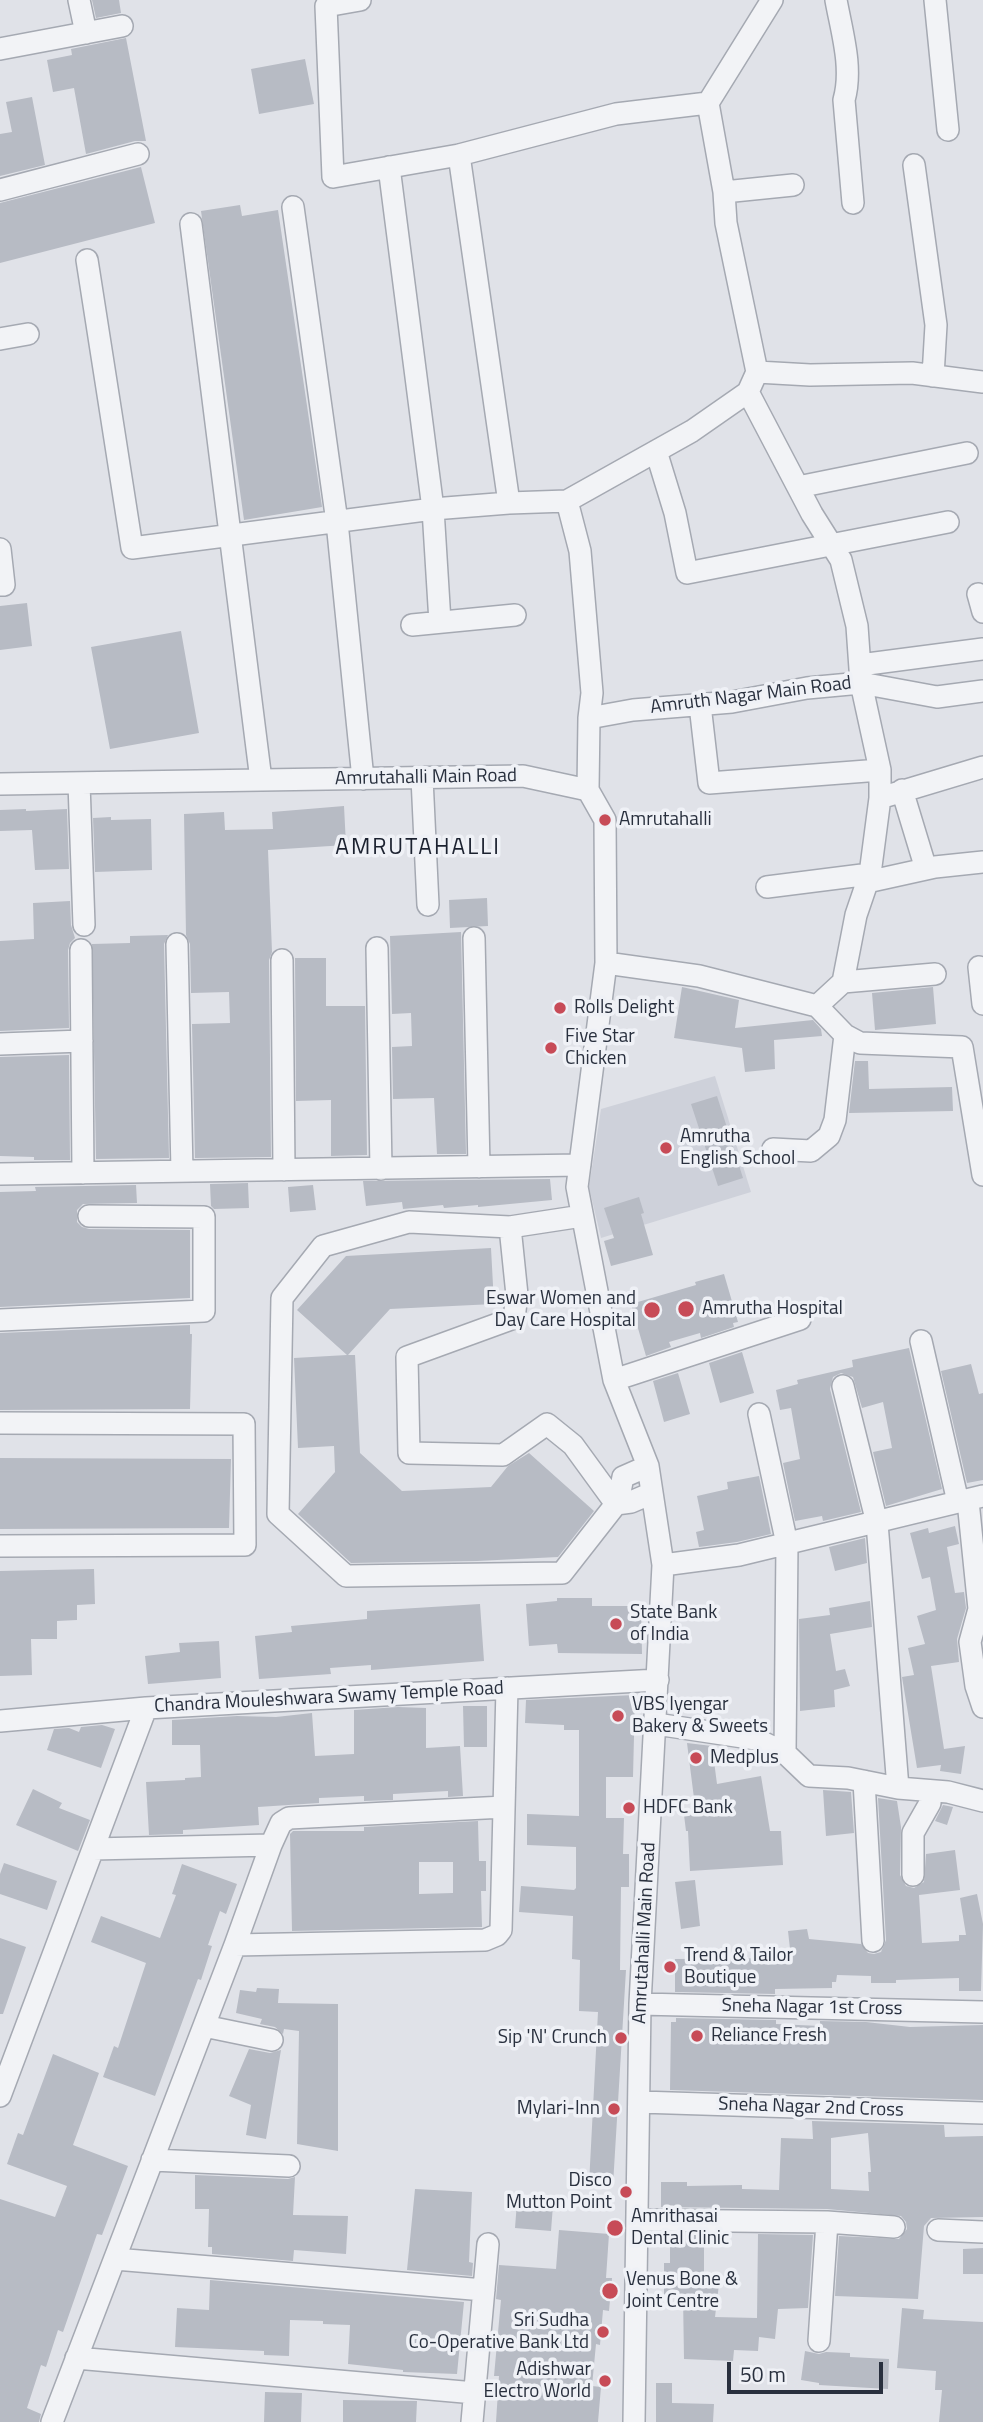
<!DOCTYPE html>
<style>
body{margin:0}
#map{position:relative;width:983px;height:2422px;overflow:hidden;background:#e0e2e8;font-family:"Titillium Web",sans-serif}
canvas{display:block}
.scale{position:absolute;left:727px;top:2362px;width:156px;height:32px;box-sizing:border-box;border:4px solid #29303e;border-top:0;padding-left:9px;font-size:21px;line-height:24px;white-space:nowrap;color:#29303e;-webkit-text-stroke:5px #eff1f6;paint-order:stroke}
</style>
<div id="map">
<canvas width="983" height="2422"></canvas>
<div class="scale">50 m</div>
</div>
<script>
const ctx = document.querySelector('canvas').getContext('2d');
ctx.lineJoin = 'round';
function paint(path, color) {
  ctx.fillStyle = color;
  ctx.fill(path, 'evenodd');
}
function strokePath(path, color, width, dash) {
  ctx.strokeStyle = color;
  ctx.lineWidth = width;
  ctx.lineCap = dash ? 'butt' : 'round';
  ctx.setLineDash(dash || []);
  ctx.stroke(path);
}
function label(font, color, halo, rows, align = 'center') {
  ctx.font = font + ' "Titillium Web",sans-serif';
  ctx.lineWidth = 7;
  ctx.setLineDash([]);
  ctx.textBaseline = 'middle';
  ctx.strokeStyle = halo;
  ctx.fillStyle = color;
  for (const [text, x, y, turn = 0] of rows) {
    ctx.save();
    ctx.translate(x, y);
    ctx.rotate((+turn || 0) * Math.PI / 180);
    ctx.textAlign = isNaN(turn) ? turn : align;
    if (halo) ctx.strokeText(text, 0, 0);
    ctx.fillText(text, 0, 0);
    ctx.restore();
  }
}
paint(new Path2D(`
 M715,1076L751,1192L601,1238L589,1187L601,1109Z`), '#ced1da');
paint(new Path2D(`
 M92,0H119L121,13L96,18Z
 M126,38L146,141H135L86,154L74,88L53,92L47,60L72,55L71,49Z
 M305,59L314,104L259,114L251,69Z
 M32,97L45,165L0,176V134L12,132L6,102Z
 M141,167L155,223L0,263V203Z
 M240,205L242,216L278,210L322,507L244,520L201,211Z
 M27,603L32,646L0,650V606Z
 M181,631L199,733L110,749L91,647Z
 M344,806L346,845L268,850L272,952L269,960L271,1157L195,1158L192,1024L230,1023L229,992L191,993L190,944L186,935L184,814L224,812L225,830L273,829L272,812Z
 M26,809V811L67,809L69,869L35,870L32,830L0,831V810Z
 M111,817V820L151,819L152,870L95,872L93,818Z
 M487,898L488,926L450,928L449,900Z
 M70,901L71,925L75,938L70,943L68,950L69,1028L0,1031V941L34,939L33,903Z
 M461,932L466,1154H437L434,1098L393,1099L392,1047L412,1046L411,1013L392,1014L390,936Z
 M168,935L164,944L169,1158L96,1159L92,944L130,943V936Z
 M295,958H326V1006H365L367,1155L331,1156V1100L296,1101Z
 M682,987L739,1000L735,1028L813,1020L821,1029L822,1036L774,1040L775,1069L745,1072L742,1048L674,1038Z
 M933,987L936,1024L875,1030L872,993Z
 M69,1055L70,1160H34V1157L0,1156V1057Z
 M855,1061H868L869,1089L952,1087L953,1111L849,1113Z
 M717,1096L743,1178L718,1186L691,1104Z
 M550,1179L552,1200L478,1207V1205L444,1208L443,1205L403,1209L402,1202L366,1206L363,1181Z
 M248,1183L249,1208L214,1209L211,1206L210,1184Z
 M136,1185L137,1203L83,1204L77,1210V1222L82,1227L89,1229L190,1230V1298L0,1307V1192L36,1191L35,1187Z
 M313,1185L316,1210L290,1212L288,1187Z
 M639,1197L644,1213L641,1214L653,1255L611,1266L604,1241L614,1238L604,1208Z
 M491,1248L494,1304L390,1309L348,1355H355L360,1453L402,1491L491,1487L508,1466L529,1453L594,1511L558,1557L477,1561L351,1563L298,1514L335,1472L334,1446L298,1448L294,1358L347,1355L297,1310L346,1256Z
 M724,1274L738,1322L733,1323L734,1327L701,1338L700,1333L669,1342L671,1347L646,1356L631,1304L696,1285L695,1282Z
 M190,1325V1334H192L190,1409L0,1410V1333Z
 M909,1348L942,1489L886,1506L873,1452L892,1448L883,1402L862,1408L853,1377L841,1373L833,1377L830,1389L861,1512L823,1521L822,1516L795,1521L783,1463L800,1459L791,1408L780,1410L776,1390L798,1384L797,1380L853,1367L852,1360Z
 M742,1352L754,1393L720,1403L709,1363Z
 M971,1364L979,1394L983,1393V1480L967,1483L941,1371Z
 M678,1373L690,1414L664,1422L653,1381Z
 M0,1458L231,1459L229,1528L0,1529Z
 M759,1476L771,1534L737,1542L699,1547L696,1532L704,1530L697,1496L728,1489L727,1482Z
 M955,1526L959,1544L947,1547L955,1593L964,1592L966,1608L957,1639L959,1662L931,1666L944,1749L965,1746L961,1774L940,1771L941,1765L917,1768L902,1677L914,1675L908,1648L925,1644L917,1616L936,1610L930,1577L922,1579L910,1533L928,1528L929,1533Z
 M865,1538L867,1563L835,1571L829,1547Z
 M94,1569L95,1604L77,1605V1620L57,1621V1639H31L32,1675L0,1676V1571Z
 M557,1598H592V1606H641L642,1654L558,1653L557,1644L529,1646L526,1604L557,1601Z
 M870,1601L872,1627L830,1634L836,1671L845,1669L850,1686L834,1690L835,1707L800,1711L799,1619L830,1615L829,1608Z
 M480,1604L484,1661L371,1670V1665L330,1668L331,1674L259,1679L255,1636L292,1632L291,1626L367,1619V1611Z
 M219,1641L221,1678L148,1684L145,1656L180,1652L179,1643Z
 M635,1695L633,1777H606V1818H624L623,1854H629V1887H621L620,1970H626L613,2185L589,2184L598,2012L579,2011L580,1960L572,1959L573,1916L519,1912L521,1886L574,1890L576,1888V1847L527,1845V1814L579,1816V1730H564V1725L525,1723L526,1700Z
 M463,1706H487V1747H464Z
 M398,1707L426,1708V1748L460,1746L463,1796L448,1797V1791L393,1794V1800L364,1801V1796L319,1798V1803L258,1807L259,1825L183,1830V1834L149,1835L146,1782L185,1780V1778L201,1777L200,1745H172V1720L237,1716L276,1717L312,1713L315,1756L354,1754V1710Z
 M102,1725L115,1729L101,1768L47,1750L54,1729L69,1728L79,1732L81,1727Z
 M687,1743L712,1746L717,1784L761,1776L770,1831H781L783,1865L690,1871L688,1831H686L684,1815L696,1814Z
 M33,1789L62,1803L59,1808L90,1820L78,1851L16,1825Z
 M823,1790L851,1792L854,1833L826,1836Z
 M878,1798L897,1801L901,1827L900,1875L906,1886L914,1888L924,1882L926,1854L955,1850L960,1890L919,1895L922,1943L959,1941V1935H966L960,1898L977,1894L983,1924L981,1991H959V1978L896,1980V1983H871V1976L837,1975L836,1982H832V1988L775,1989V1994L675,1992V1959L787,1958V1949H790L788,1931L807,1929L809,1939L861,1944L868,1953L874,1954L881,1952L886,1940Z
 M943,1805L953,1807L947,1825L935,1821Z
 M478,1821L479,1861H486V1891H481L482,1927L292,1931L290,1834L293,1831H364V1827ZM419,1862H453V1893L419,1894Z
 M4,1863L57,1881L47,1910L0,1894V1874Z
 M182,1864L237,1884L226,1914L220,1911L208,1945L212,1946L201,1980L198,1979L155,2096L103,2077L114,2046L118,2048L146,1963L91,1942L101,1916L160,1938L176,1895L172,1894Z
 M695,1880L700,1926L681,1929L675,1882Z
 M0,1938L26,1947L3,2014H0Z
 M257,1988L279,1989L278,2003L338,2004V2151L297,2144L299,2031L284,2029L283,2034L275,2027L260,2024L262,2019L236,2013L240,1990L256,1992Z
 M676,2018L776,2020V2024L820,2026V2021L866,2022L910,2027L983,2025V2100L670,2090L671,2022H676Z
 M249,2049L270,2053L281,2050L266,2139L246,2135L251,2105L229,2096Z
 M53,2054L99,2073L73,2145L128,2166L102,2235L97,2234L63,2332L58,2330L46,2367L41,2365L27,2408L41,2414L39,2422H0V2199L55,2217L67,2186L7,2164L18,2133L23,2135Z
 M812,2121L944,2125L945,2137L983,2136V2217L931,2218L924,2226L918,2299L835,2296L839,2236L899,2239L907,2229L906,2222L901,2216L827,2209L661,2207V2182H687V2186L742,2185V2189L779,2190L781,2138L813,2139ZM868,2133L871,2172H868L869,2191L831,2189V2138Z
 M195,2175L288,2179L295,2177L293,2215L348,2216L346,2254L294,2250L293,2261L212,2254V2247H208L209,2209H195Z
 M415,2189L472,2192L469,2262L473,2263L472,2276L407,2270Z
 M517,2202L553,2205L551,2231L515,2228Z
 M559,2230L609,2234L606,2278H612L609,2311L603,2310L600,2345L596,2344L592,2386L601,2387L598,2422H496L499,2376H494L501,2300L496,2299L499,2265L556,2269Z
 M670,2233L707,2234V2247H704V2282L719,2284L715,2317L757,2318L758,2234L813,2235L808,2308L778,2309L775,2339L759,2337L758,2351L734,2350L733,2361L684,2359L683,2296H664V2263H670Z
 M983,2248V2274H963V2249Z
 M210,2280L464,2302L457,2374L403,2372V2370L348,2364L350,2325L323,2324V2321L290,2320L289,2356L264,2355V2351L175,2347L177,2308L209,2310Z
 M902,2308L924,2310L923,2319L983,2322V2422H939L942,2390H935L936,2371L897,2368Z
 M805,2351L819,2354L826,2352L850,2353V2357L889,2359L888,2389L819,2385V2383L801,2380Z
 M656,2383H672V2403L714,2404L713,2422H656Z
 M265,2392L302,2393L301,2422H264Z
 M343,2400L417,2401L416,2422H343Z`), '#b7bbc4');
const minor = new Path2D(`
 M79,0L86,33
 M836,0C842,33 853,68 844,100L853,203
 M935,0L948,130
 M0,49L122,26
 M708,103L772,0
 M459,155L616,114L708,103L724,192L726,223L757,372L748,392L692,431L567,501L580,551L592,693L589,718
 M914,165L936,325L933,376
 M389,167L433,509L440,622
 M0,190L138,154
 M724,192L793,185
 M293,207L337,522L363,779
 M191,224L261,780
 M87,260L132,548L433,509L509,503L459,155L333,177L326,6L360,0
 M0,339L28,334
 M757,372L810,375L912,373L983,382
 M656,451L675,513L687,573L948,522
 M798,487L967,453
 M509,503L567,501
 M0,549L4,585H0
 M978,594L983,612
 M412,625L515,615
 M860,665L983,649
 M700,705L709,783L880,770
 M422,778L428,905
 M79,783L84,925
 M0,784L523,776L588,790L605,820L606,963L577,1187L614,1380L648,1466L663,1565L640,2004L634,2422
 M588,790L589,718L633,710L732,702L807,688L861,683L937,697L983,691
 M902,790L926,869
 M880,798L983,767
 M867,882L935,867L983,862
 M767,887L870,874
 M474,938L479,1167
 M177,944L182,1171
 M377,948L381,1169
 M81,950L83,1173
 M282,960L284,1170
 M606,963L699,976L817,1006L843,982L856,915L870,874L880,798V770L861,683L857,626L841,560L812,514L748,392
 M979,967L983,1004
 M843,982L935,974
 M817,1006L845,1035L860,1043L962,1047L983,1175
 M0,1044L82,1041
 M773,1149L811,1151L829,1136L835,1120L845,1035
 M0,1174L580,1165
 M582,1216L510,1227L409,1222L323,1246L282,1298L278,1514L346,1576L562,1573L616,1504L631,1502L652,1493
 M510,1227L517,1295L514,1318L407,1357L409,1453L503,1455L547,1424L573,1445L616,1504
 M0,1320L204,1311V1217L89,1216
 M921,1341L958,1502
 M614,1380L800,1319
 M843,1386L877,1523L898,1788
 M759,1414L787,1544L785,1753
 M0,1423L244,1424L245,1545L0,1546
 M968,1501L979,1609L970,1642L976,1686L983,1707
 M618,1502L623,1477L648,1466
 M663,1565L739,1555L983,1496
 M0,1721L146,1708L658,1680
 M656,1724L756,1739L785,1753L809,1776L848,1778L898,1788L948,1792L983,1801
 M864,1781L873,1941
 M93,1849L271,1845
 M913,1875V1833L930,1803L931,1791
 M235,1945L485,1940L497,1935L501,1930L507,1688
 M640,2004L983,2012
 M204,2026L272,2040
 M0,2096L146,1708
 M640,2102L983,2113
 M152,2160L289,2166
 M637,2220L827,2222L894,2227
 M938,2230L983,2232
 M115,2259L484,2290
 M819,2341L827,2222
 M76,2358L475,2393
 M52,2422L235,1945L271,1845L281,1823L289,1818L504,1807
 M472,2422L488,2244`);
strokePath(minor, '#a5a9b2', 24);
strokePath(minor, '#f2f3f6', 21);
for (const [x, y, r, color] of [
 [605,820,7,"#c74b57"],
 [560,1008,7,"#c74b57"],
 [551,1048,7,"#c74b57"],
 [666,1148,7,"#c74b57"],
 [686,1309,9,"#c74b57"],
 [652,1310,9,"#c74b57"],
 [616,1624,7,"#c74b57"],
 [618,1716,7,"#c74b57"],
 [696,1758,7,"#c74b57"],
 [629,1808,7,"#c74b57"],
 [670,1967,7,"#c74b57"],
 [697,2036,7,"#c74b57"],
 [621,2038,7,"#c74b57"],
 [614,2109,7,"#c74b57"],
 [626,2192,7,"#c74b57"],
 [615,2228,9,"#c74b57"],
 [610,2291,9,"#c74b57"],
 [603,2332,7,"#c74b57"],
 [605,2381,7,"#c74b57"]
]) {
  const dot = new Path2D();
  dot.arc(x, y, r, 0, 2 * Math.PI);
  ctx.fillStyle = color;
  ctx.fill(dot);
  strokePath(dot, '#eff1f6', 2.5);
}
label('19px', '#29303e', '#eff1f6', [
 ["Amruth Nagar Main Road",751,696,-7],
 ["Amrutahalli Main Road",426,778,-1],
 ["Chandra Mouleshwara Swamy Temple Road",329,1698,-3],
 ["Amrutahalli Main Road",645,1933,-87],
 ["Sneha Nagar 1st Cross",812,2008,1],
 ["Sneha Nagar 2nd Cross",811,2108,2]
]);
label('19px', '#29303e', '#eff1f6', [
 ["Amrutahalli",619,820],
 ["Rolls Delight",574,1008],
 ["Five Star",565,1037],
 ["Chicken",565,1059],
 ["Amrutha",680,1137],
 ["English School",680,1159],
 ["Eswar Women and",636,1299,"right"],
 ["Day Care Hospital",636,1321,"right"],
 ["Amrutha Hospital",702,1309],
 ["State Bank",630,1613],
 ["of India",630,1635],
 ["VBS Iyengar",632,1705],
 ["Bakery & Sweets",632,1727],
 ["Medplus",710,1758],
 ["HDFC Bank",643,1808],
 ["Trend & Tailor",684,1956],
 ["Boutique",684,1978],
 ["Reliance Fresh",711,2036],
 ["Sip 'N' Crunch",607,2038,"right"],
 ["Mylari-Inn",600,2109,"right"],
 ["Disco",612,2181,"right"],
 ["Mutton Point",612,2203,"right"],
 ["Amrithasai",631,2217],
 ["Dental Clinic",631,2239],
 ["Venus Bone &",626,2280],
 ["Joint Centre",626,2302],
 ["Sri Sudha",589,2321,"right"],
 ["Co-Operative Bank Ltd",589,2343,"right"],
 ["Adishwar",591,2370,"right"],
 ["Electro World",591,2392,"right"]
], 'left');
ctx.letterSpacing = '2px';
label('23px', '#1b212f', '#eff1f6', [
 ["AMRUTAHALLI",418,848]
]);
ctx.letterSpacing = '0px';
</script>
